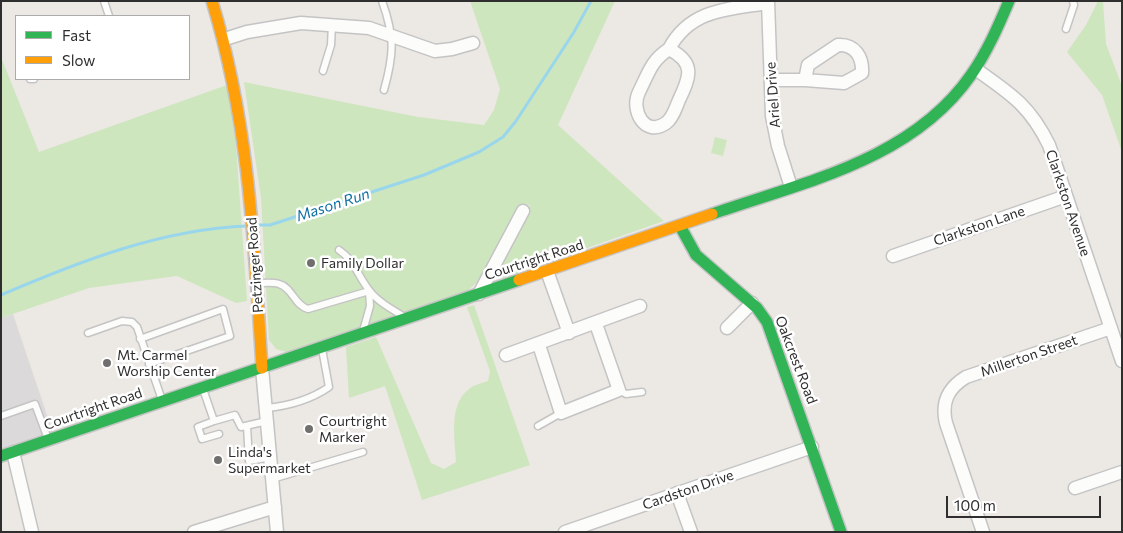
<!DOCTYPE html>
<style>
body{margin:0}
#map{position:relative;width:1123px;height:533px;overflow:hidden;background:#ece8e4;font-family:Commissioner,sans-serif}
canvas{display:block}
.frame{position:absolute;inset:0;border:2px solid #2e2e2e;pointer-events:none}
.legend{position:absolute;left:15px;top:15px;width:175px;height:65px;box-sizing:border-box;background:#fff;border:1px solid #ababab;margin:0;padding:6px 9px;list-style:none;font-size:15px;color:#2e2e2e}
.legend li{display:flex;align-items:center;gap:10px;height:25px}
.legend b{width:25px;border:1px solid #ababab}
.scale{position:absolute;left:946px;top:496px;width:155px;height:22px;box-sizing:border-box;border:2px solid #2e2e2e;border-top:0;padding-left:6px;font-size:15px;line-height:18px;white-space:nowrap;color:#2e2e2e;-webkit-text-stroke:4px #fff;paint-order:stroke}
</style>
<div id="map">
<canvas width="1123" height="533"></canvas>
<div class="frame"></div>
<ul class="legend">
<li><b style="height:6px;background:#30b455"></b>Fast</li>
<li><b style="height:6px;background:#ff9f0a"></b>Slow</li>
</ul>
<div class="scale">100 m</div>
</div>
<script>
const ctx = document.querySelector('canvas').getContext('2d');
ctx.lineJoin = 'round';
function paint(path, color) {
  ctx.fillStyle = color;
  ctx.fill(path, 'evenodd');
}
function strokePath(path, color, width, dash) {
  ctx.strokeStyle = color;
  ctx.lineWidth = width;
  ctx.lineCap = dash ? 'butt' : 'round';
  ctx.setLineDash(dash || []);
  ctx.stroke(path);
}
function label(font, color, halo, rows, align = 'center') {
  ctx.font = font + ' Commissioner,sans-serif';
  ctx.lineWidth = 5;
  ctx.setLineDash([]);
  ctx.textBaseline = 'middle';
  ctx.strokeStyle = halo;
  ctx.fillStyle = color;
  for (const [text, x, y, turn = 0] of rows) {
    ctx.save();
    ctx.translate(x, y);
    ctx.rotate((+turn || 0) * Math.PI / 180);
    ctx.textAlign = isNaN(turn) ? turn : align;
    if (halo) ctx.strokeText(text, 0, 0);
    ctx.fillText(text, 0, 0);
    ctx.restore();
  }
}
paint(new Path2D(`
 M13,314L53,433L1,451V318Z`), '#dcd9db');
paint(new Path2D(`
 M470,1H615L558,125L664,221L499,279L496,272L530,205L523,204L485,275L465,293L286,352L276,349L269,340L261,198L244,82L418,117L484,125L494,110L500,89Z
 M1098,1H1103L1106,44L1122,86V152L1102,95L1067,52L1086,25Z
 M1,57L39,152L227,85L236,145L247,301L236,303L177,276L89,288L1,318Z
 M715,137L727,140L723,156L711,153Z
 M474,305L530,465L422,500L385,386L349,398L346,347L376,337L431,463L444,469L456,462C455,439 448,405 469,389C474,385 482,383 488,381L490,371L467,307Z`), '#cee6be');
strokePath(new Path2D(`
 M258,225H270L424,175L479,152L503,137L516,121L574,32L591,1
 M1,295C78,262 162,229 247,226`), '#99d6ec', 3);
const lane = new Path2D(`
 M104,1L109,16
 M382,1C395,37 394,54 384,90
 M1066,29L1074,5L1073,1
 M323,71L331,45L332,25
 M30,79H34
 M339,250C354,260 358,276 369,290C377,301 391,309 403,316
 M259,283C265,283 273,282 279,284C292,287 294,305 308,309L369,291
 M363,331L370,306L369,291
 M88,333L122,321L132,322L137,327L162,400
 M140,339L223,309L230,336L149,364
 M203,389L214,421L235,415L241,427L267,421
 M619,390L626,394L642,392
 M266,408C288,406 310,400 329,387L322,349
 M1,416L35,404L48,439
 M214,421L198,427L202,439L219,434
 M247,426L249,461L271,457
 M538,426L561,413
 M272,479L363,452`);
const street = new Path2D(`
 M768,1L772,116L778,146L791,187
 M225,39L247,32L301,23L369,28L435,51L452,49L473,43
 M838,45C855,44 863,57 862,73L844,83L805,80L808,65Z
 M669,49C696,63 690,77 679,100C676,107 673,118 666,123C645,138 630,110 639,92C649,72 651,61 669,49Z
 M669,49C690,9 728,9 768,3
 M977,70C1011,94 1030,106 1049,145L1122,361
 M771,80H805
 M893,256L1066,196
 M547,271L569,333
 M479,294L523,211
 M727,328L752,303
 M539,345L561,413L619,390L596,324
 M506,355L640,306
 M262,368L277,532
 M13,452L32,532
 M1075,488L1122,472
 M677,493L691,532
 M194,532L275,507
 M565,532L812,447
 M983,532L946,423C941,402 948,388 966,377L1111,328`);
const fast = new Path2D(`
 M712,214C804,182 912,160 971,75C987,52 998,27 1009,1
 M680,226L696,255L757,308L767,322L841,532
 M1,456L519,280`);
const slow = new Path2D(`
 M212,1C249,123 254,241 262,368
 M519,280L712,214`);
strokePath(lane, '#c5c4c5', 9);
strokePath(street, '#c5c4c5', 15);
strokePath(fast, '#c5c4c5', 14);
strokePath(slow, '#c5c4c5', 14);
strokePath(lane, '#fcfcfb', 6);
strokePath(street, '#fcfcfb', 12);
strokePath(fast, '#30b455', 11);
strokePath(slow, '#ff9f0a', 11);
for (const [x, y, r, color] of [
 [311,263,5,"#706f6e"],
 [107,363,5,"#706f6e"],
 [309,429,5,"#706f6e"],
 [218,460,5,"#706f6e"]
]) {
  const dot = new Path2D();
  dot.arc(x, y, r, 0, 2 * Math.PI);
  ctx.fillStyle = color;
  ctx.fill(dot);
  strokePath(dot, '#fff', 2);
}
label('14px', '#2e2e2e', '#fff', [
 ["Ariel Drive",773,95,-94],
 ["Clarkston Avenue",1068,203,71],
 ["Clarkston Lane",979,226,-19],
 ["Courtright Road",534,260,-18],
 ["Petzinger Road",255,265,-94],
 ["Millerton Street",1029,356,-19],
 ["Oakcrest Road",796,360,69],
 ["Courtright Road",93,409,-19],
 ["Cardston Drive",688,490,-19]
]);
label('14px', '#2e2e2e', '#fff', [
 ["Family Dollar",321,263],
 ["Mt. Carmel",117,355],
 ["Worship Center",117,371],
 ["Courtright",319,421],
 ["Marker",319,437],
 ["Linda's",228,452],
 ["Supermarket",228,468]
], 'left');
label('italic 15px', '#0d6fa3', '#fff', [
 ["Mason Run",333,205,-18]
]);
</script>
